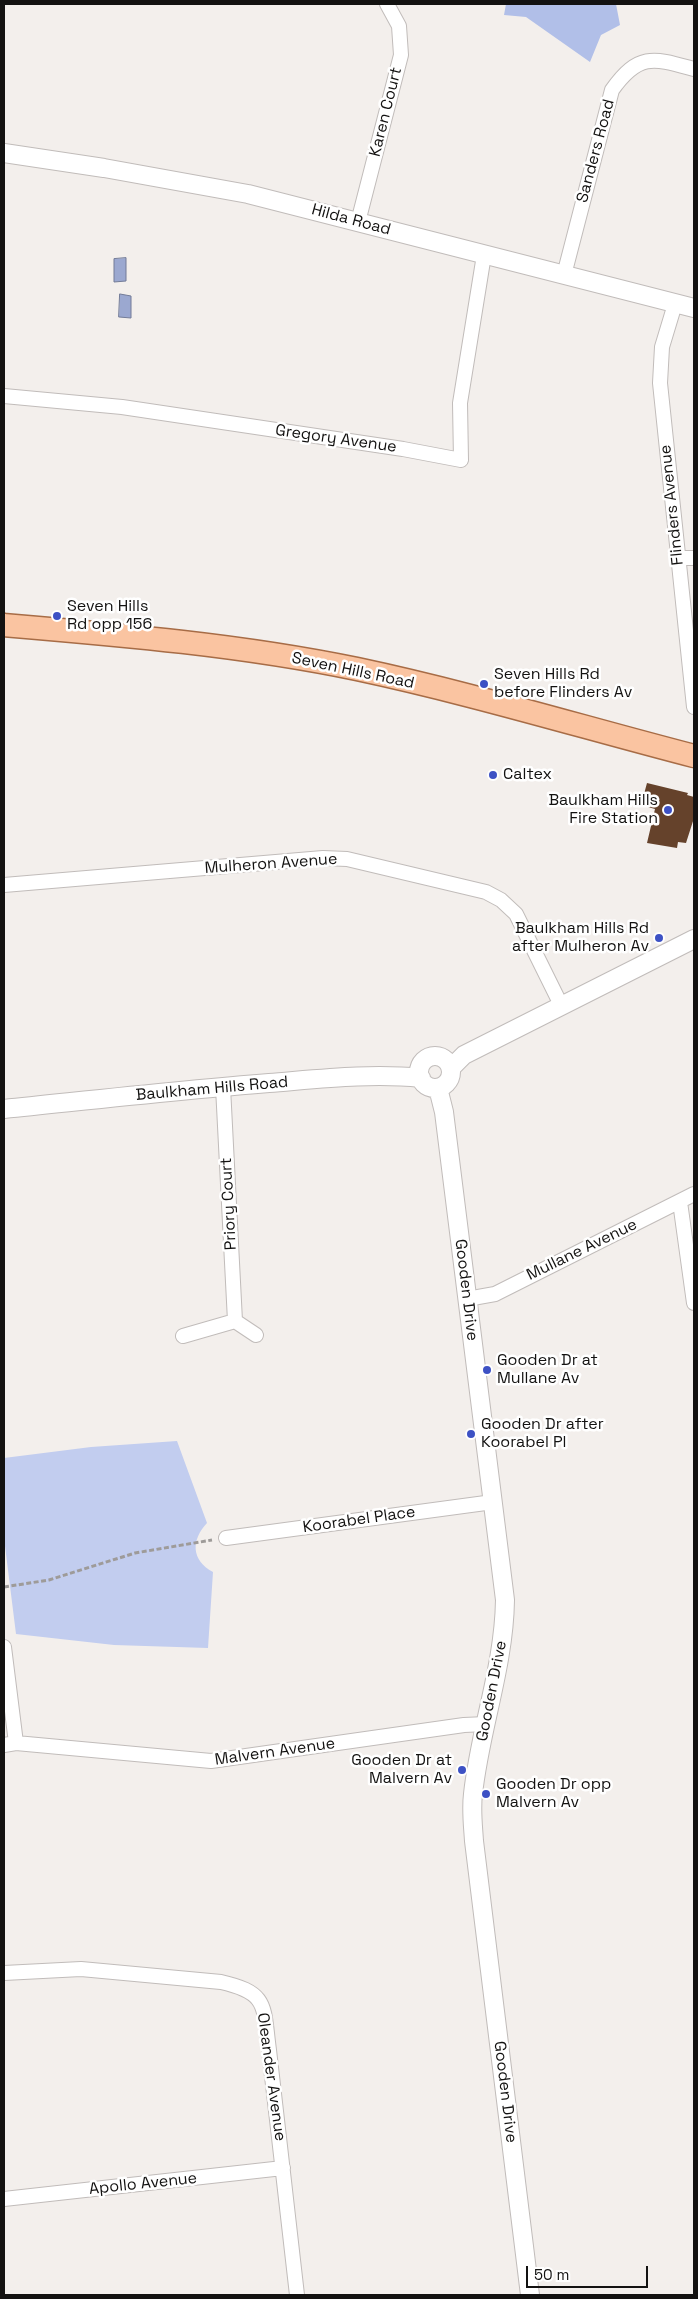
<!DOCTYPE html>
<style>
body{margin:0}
#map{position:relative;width:698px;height:2299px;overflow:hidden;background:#f3efec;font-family:"Space Grotesk",sans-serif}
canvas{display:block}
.frame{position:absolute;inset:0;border:5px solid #131211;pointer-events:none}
.scale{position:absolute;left:526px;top:2266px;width:122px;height:22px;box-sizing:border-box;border:2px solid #131211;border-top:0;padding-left:6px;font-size:15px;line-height:18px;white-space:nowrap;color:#131211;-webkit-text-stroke:4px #fff;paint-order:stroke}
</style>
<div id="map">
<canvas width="698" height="2299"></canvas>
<div class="frame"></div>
<div class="scale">50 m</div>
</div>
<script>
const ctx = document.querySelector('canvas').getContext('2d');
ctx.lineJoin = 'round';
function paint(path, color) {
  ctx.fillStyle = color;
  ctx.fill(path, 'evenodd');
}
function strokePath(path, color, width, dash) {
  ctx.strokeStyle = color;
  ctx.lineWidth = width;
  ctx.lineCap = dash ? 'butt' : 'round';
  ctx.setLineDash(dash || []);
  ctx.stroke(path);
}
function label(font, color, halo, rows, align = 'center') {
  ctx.font = font + ' "Space Grotesk",sans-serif';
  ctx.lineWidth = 5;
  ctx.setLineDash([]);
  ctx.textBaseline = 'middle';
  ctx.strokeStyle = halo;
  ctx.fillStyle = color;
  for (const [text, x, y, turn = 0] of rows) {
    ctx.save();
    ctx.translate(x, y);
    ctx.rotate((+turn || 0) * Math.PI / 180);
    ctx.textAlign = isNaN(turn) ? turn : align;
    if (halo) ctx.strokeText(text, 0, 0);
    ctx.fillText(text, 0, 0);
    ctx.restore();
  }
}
paint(new Path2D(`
 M177,1441L207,1523C191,1540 191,1560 213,1572L208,1648L114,1645L16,1634L4,1538V1458L91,1447Z`), '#c2cdef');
paint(new Path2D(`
 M506,4H616L620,25L601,35L590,62L526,17L504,15Z`), '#b1bfe8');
const water = new Path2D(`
 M126,258V281L114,282V259Z
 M120,294L131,296V318L119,317Z`);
paint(water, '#9ba8d0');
strokePath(water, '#727b97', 1);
paint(new Path2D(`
 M647,783L688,793L687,795L694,797V818L686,843L678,842L677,848L647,843L655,809L641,805Z`), '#65422b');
const minor = new Path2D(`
 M358,222L401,55L399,26L387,4
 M564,275L612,90C639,52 654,58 694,69
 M675,304L662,347L660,383L694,707
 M4,396L122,407L403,449L461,460L460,403L484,255
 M678,558H694
 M4,885L323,858L347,859L486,892L501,900L516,914L561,1005
 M223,1087L235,1321L256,1335
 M680,1202L694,1303
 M467,1299L495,1294L694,1194
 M183,1336L235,1321
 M226,1538L493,1502
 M4,1647L16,1743
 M4,1745L16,1743L211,1761L464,1725L486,1724
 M4,1973L81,1969L221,1982C269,1993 263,2006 269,2050L297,2295
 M4,2199L283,2168`);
const tertiary = new Path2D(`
 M4,153L104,168L248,194L694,308
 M419 1072a16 16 0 1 1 32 0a16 16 0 1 1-32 0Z
 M451,1068L464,1055L694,939
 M438,1088L444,1112L505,1600C504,1667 480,1729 473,1794C471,1810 473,1825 474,1841L530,2295
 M4,1109C92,1100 180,1090 269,1083C320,1079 370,1073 421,1078`);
const primary = new Path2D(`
 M4,625C122,635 241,645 357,669C470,693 582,727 694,756`);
strokePath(minor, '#c1bcba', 16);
strokePath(tertiary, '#c1bcba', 20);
strokePath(primary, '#a76c46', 25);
strokePath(new Path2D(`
 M4,1587L49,1580L135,1553L212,1540`), '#9e9b99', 3, [5, 2.5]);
strokePath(minor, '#fff', 14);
strokePath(tertiary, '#fff', 18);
strokePath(primary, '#fac4a1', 22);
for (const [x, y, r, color] of [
 [57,616,5,"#3d51c4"],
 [484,684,5,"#3d51c4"],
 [493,775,5,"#3d51c4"],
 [668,810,5,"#3d51c4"],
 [659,938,5,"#3d51c4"],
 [487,1370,5,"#3d51c4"],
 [471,1434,5,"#3d51c4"],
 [462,1770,5,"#3d51c4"],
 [486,1794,5,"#3d51c4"]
]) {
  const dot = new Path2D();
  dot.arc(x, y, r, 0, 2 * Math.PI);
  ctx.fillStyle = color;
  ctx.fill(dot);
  strokePath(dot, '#fff', 2);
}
label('16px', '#131211', '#fff', [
 ["Karen Court",386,112,-76],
 ["Sanders Road",596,151,-75],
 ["Hilda Road",351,220,15],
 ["Gregory Avenue",336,439,8],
 ["Flinders Avenue",672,505,-96],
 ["Seven Hills Road",353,671,12],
 ["Mulheron Avenue",271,864,-4],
 ["Baulkham Hills Road",212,1089,-5],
 ["Priory Court",229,1204,-93],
 ["Mullane Avenue",582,1250,-26],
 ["Gooden Drive",466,1290,83],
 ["Koorabel Place",359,1520,-8],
 ["Gooden Drive",492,1691,-79],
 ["Malvern Avenue",275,1752,-8],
 ["Oleander Avenue",271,2077,82],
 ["Gooden Drive",505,2092,83],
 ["Apollo Avenue",143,2184,-6]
]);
label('16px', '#131211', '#fff', [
 ["Seven Hills",67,607],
 ["Rd opp 156",67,625],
 ["Seven Hills Rd",494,675],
 ["before Flinders Av",494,693],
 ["Caltex",503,775],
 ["Baulkham Hills",658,801,"right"],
 ["Fire Station",658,819,"right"],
 ["Baulkham Hills Rd",649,929,"right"],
 ["after Mulheron Av",649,947,"right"],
 ["Gooden Dr at",497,1361],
 ["Mullane Av",497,1379],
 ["Gooden Dr after",481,1425],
 ["Koorabel Pl",481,1443],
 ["Gooden Dr at",452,1761,"right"],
 ["Malvern Av",452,1779,"right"],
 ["Gooden Dr opp",496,1785],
 ["Malvern Av",496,1803]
], 'left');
</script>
